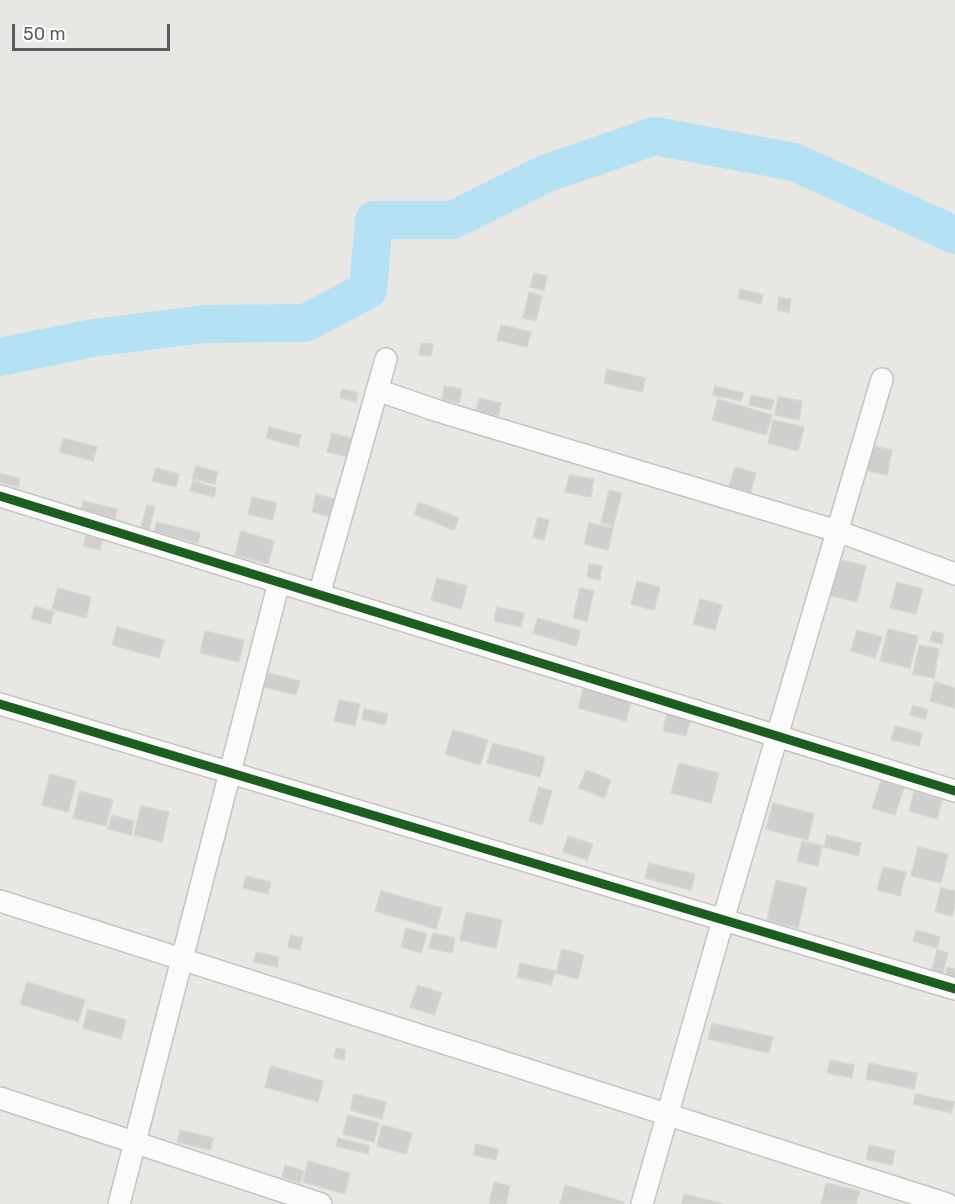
<!DOCTYPE html>
<style>
body{margin:0}
#map{position:relative;width:955px;height:1204px;overflow:hidden;background:#e9e7e3;font-family:Rubik,sans-serif}
canvas{display:block}
.scale{position:absolute;left:12px;top:24px;width:158px;height:27px;box-sizing:border-box;border:3px solid #595d61;border-top:0;padding-left:8px;font-size:18px;line-height:21px;white-space:nowrap;color:#595d61;-webkit-text-stroke:4px #fff;paint-order:stroke}
</style>
<div id="map">
<canvas width="955" height="1204"></canvas>
<div class="scale">50 m</div>
</div>
<script>
const ctx = document.querySelector('canvas').getContext('2d');
ctx.lineJoin = 'round';
function strokePath(path, color, width, dash) {
  ctx.strokeStyle = color;
  ctx.lineWidth = width;
  ctx.lineCap = dash ? 'butt' : 'round';
  ctx.setLineDash(dash || []);
  ctx.stroke(path);
}
function paint(path, color) {
  ctx.fillStyle = color;
  ctx.fill(path, 'evenodd');
}
strokePath(new Path2D(`
 M0,357L93,338L205,324L305,323L368,290L374,220H453L547,173L655,136L794,162L955,235`), '#b5e1f4', 38);
const building = new Path2D(`
 M534,273L547,276L544,290L530,287Z
 M740,289L763,295L761,304L738,298Z
 M529,292L542,296L536,321L523,318Z
 M779,297L791,299L789,313L777,310Z
 M501,325L531,332L527,347L497,340Z
 M421,343L433,344L431,356L419,355Z
 M607,369L645,378L642,392L604,383Z
 M444,386L462,389L459,403L442,400Z
 M715,386L743,393L741,401L713,395Z
 M342,389L358,393L356,402L340,398Z
 M751,395L774,400L771,410L749,405Z
 M778,397L802,401L799,420L775,415Z
 M479,398L501,403L498,416L476,411Z
 M718,399L772,415L766,435L712,420Z
 M773,420L804,427L798,451L768,443Z
 M269,427L301,435L298,447L266,438Z
 M332,433L353,439L349,457L327,452Z
 M63,438L97,447L93,461L60,452Z
 M869,445L892,450L887,475L864,470Z
 M196,466L218,472L215,484L192,479Z
 M735,467L756,473L750,495L728,489Z
 M156,468L179,474L176,487L152,481Z
 M0,473L20,479L18,487L0,482Z
 M569,475L594,479L591,497L565,492Z
 M193,481L216,488L214,497L190,491Z
 M609,490L622,493L613,526L601,523Z
 M316,494L339,500L335,518L312,512Z
 M252,497L277,503L272,520L248,514Z
 M83,501L117,509L115,518L81,510Z
 M419,502L459,518L454,530L414,514Z
 M147,505L155,507L149,529L141,527Z
 M538,517L549,520L544,540L533,537Z
 M157,522L200,533L198,543L154,531Z
 M589,523L613,528L608,550L584,544Z
 M241,531L274,541L268,564L235,555Z
 M86,536L102,540L100,550L83,546Z
 M838,559L866,566L857,602L829,595Z
 M589,564L602,566L600,580L587,577Z
 M437,578L467,586L461,609L431,600Z
 M637,581L660,587L654,610L631,604Z
 M897,582L923,589L916,614L890,608Z
 M58,588L91,597L86,618L52,609Z
 M580,588L594,591L587,621L573,618Z
 M700,599L722,605L715,630L693,624Z
 M35,606L54,612L50,624L31,618Z
 M497,607L524,613L521,627L494,621Z
 M538,618L581,631L576,646L533,633Z
 M117,627L164,640L159,658L112,645Z
 M888,629L918,636L910,668L880,661Z
 M857,630L882,637L875,658L851,651Z
 M205,631L244,640L239,662L200,653Z
 M933,631L944,634L942,644L930,641Z
 M919,645L939,649L934,678L913,674Z
 M268,673L300,681L296,695L264,687Z
 M585,682L633,695L626,721L578,708Z
 M935,682L955,688V708L930,701Z
 M339,700L360,704L355,726L334,721Z
 M913,705L928,710L925,719L910,715Z
 M668,708L692,714L686,736L663,731Z
 M364,709L388,714L385,725L362,719Z
 M895,726L922,733L919,746L891,740Z
 M453,730L488,740L480,765L445,754Z
 M493,743L545,757L540,777L487,763Z
 M679,763L719,773L711,803L671,793Z
 M586,770L611,780L604,798L579,788Z
 M50,774L76,781L68,812L42,805Z
 M881,781L904,788L895,815L872,808Z
 M539,787L552,791L542,825L529,821Z
 M80,791L113,800L106,826L73,818Z
 M914,792L942,800L937,819L909,811Z
 M773,803L814,814L808,840L766,829Z
 M141,806L169,812L162,842L134,835Z
 M112,815L134,821L131,835L108,829Z
 M827,835L861,843L858,856L824,847Z
 M568,836L593,844L587,860L563,852Z
 M802,841L822,846L818,866L797,861Z
 M918,847L948,854L941,883L911,876Z
 M649,863L695,874L691,890L645,878Z
 M883,867L906,872L900,896L877,890Z
 M246,876L271,882L268,894L243,888Z
 M776,880L807,888L798,928L767,920Z
 M941,888L955,891V905L952,916L935,912Z
 M381,891L442,908L436,929L375,911Z
 M466,912L502,920L496,948L460,940Z
 M406,928L427,934L421,953L401,947Z
 M916,930L940,937L937,948L913,941Z
 M433,933L455,938L452,953L429,948Z
 M290,935L303,938L300,950L288,947Z
 M562,949L584,955L578,979L556,973Z
 M937,950L948,953L942,976L931,973Z
 M256,952L279,957L277,967L254,962Z
 M520,963L555,971L551,985L517,977Z
 M947,967L955,969V981L945,979Z
 M27,982L85,1000L78,1022L20,1004Z
 M418,985L442,993L434,1015L410,1007Z
 M88,1009L126,1020L121,1039L83,1028Z
 M712,1023L773,1037L769,1053L708,1039Z
 M336,1048L346,1050L344,1060L334,1057Z
 M830,1060L854,1065L852,1078L827,1073Z
 M869,1063L917,1073L914,1089L866,1079Z
 M271,1066L323,1081L318,1102L265,1087Z
 M354,1094L386,1102L382,1119L350,1110Z
 M916,1094L954,1102L951,1113L913,1104Z
 M348,1115L379,1123L374,1142L343,1134Z
 M382,1125L412,1133L406,1154L377,1146Z
 M180,1130L213,1138L210,1150L177,1142Z
 M338,1138L370,1146L368,1154L336,1146Z
 M476,1144L498,1149L496,1160L473,1155Z
 M869,1145L895,1151L892,1165L866,1159Z
 M308,1161L350,1173L345,1194L303,1182Z
 M285,1165L304,1171L300,1183L282,1177Z
 M494,1182L510,1186L506,1204H489Z
 M826,1183L860,1191L856,1204H821Z
 M565,1185L624,1202L623,1204H560Z
 M684,1194L723,1204H681Z`);
paint(building, '#d0cfcd');
strokePath(building, '#d8d6d2', 1.5);
const minor = new Path2D(`
 M377,390L438,411L837,531L955,574
 M0,496L955,791
 M319,595L386,359
 M0,704L955,989
 M0,901L947,1204
 M0,1098L321,1204
 M119,1204L279,582
 M642,1204L723,920L882,379`);
strokePath(minor, '#c4c4c3', 24);
strokePath(minor, '#fcfbfb', 21);
strokePath(new Path2D(`
 M0,496L955,791
 M0,704L955,989`), '#1b5e20', 9);
</script>
